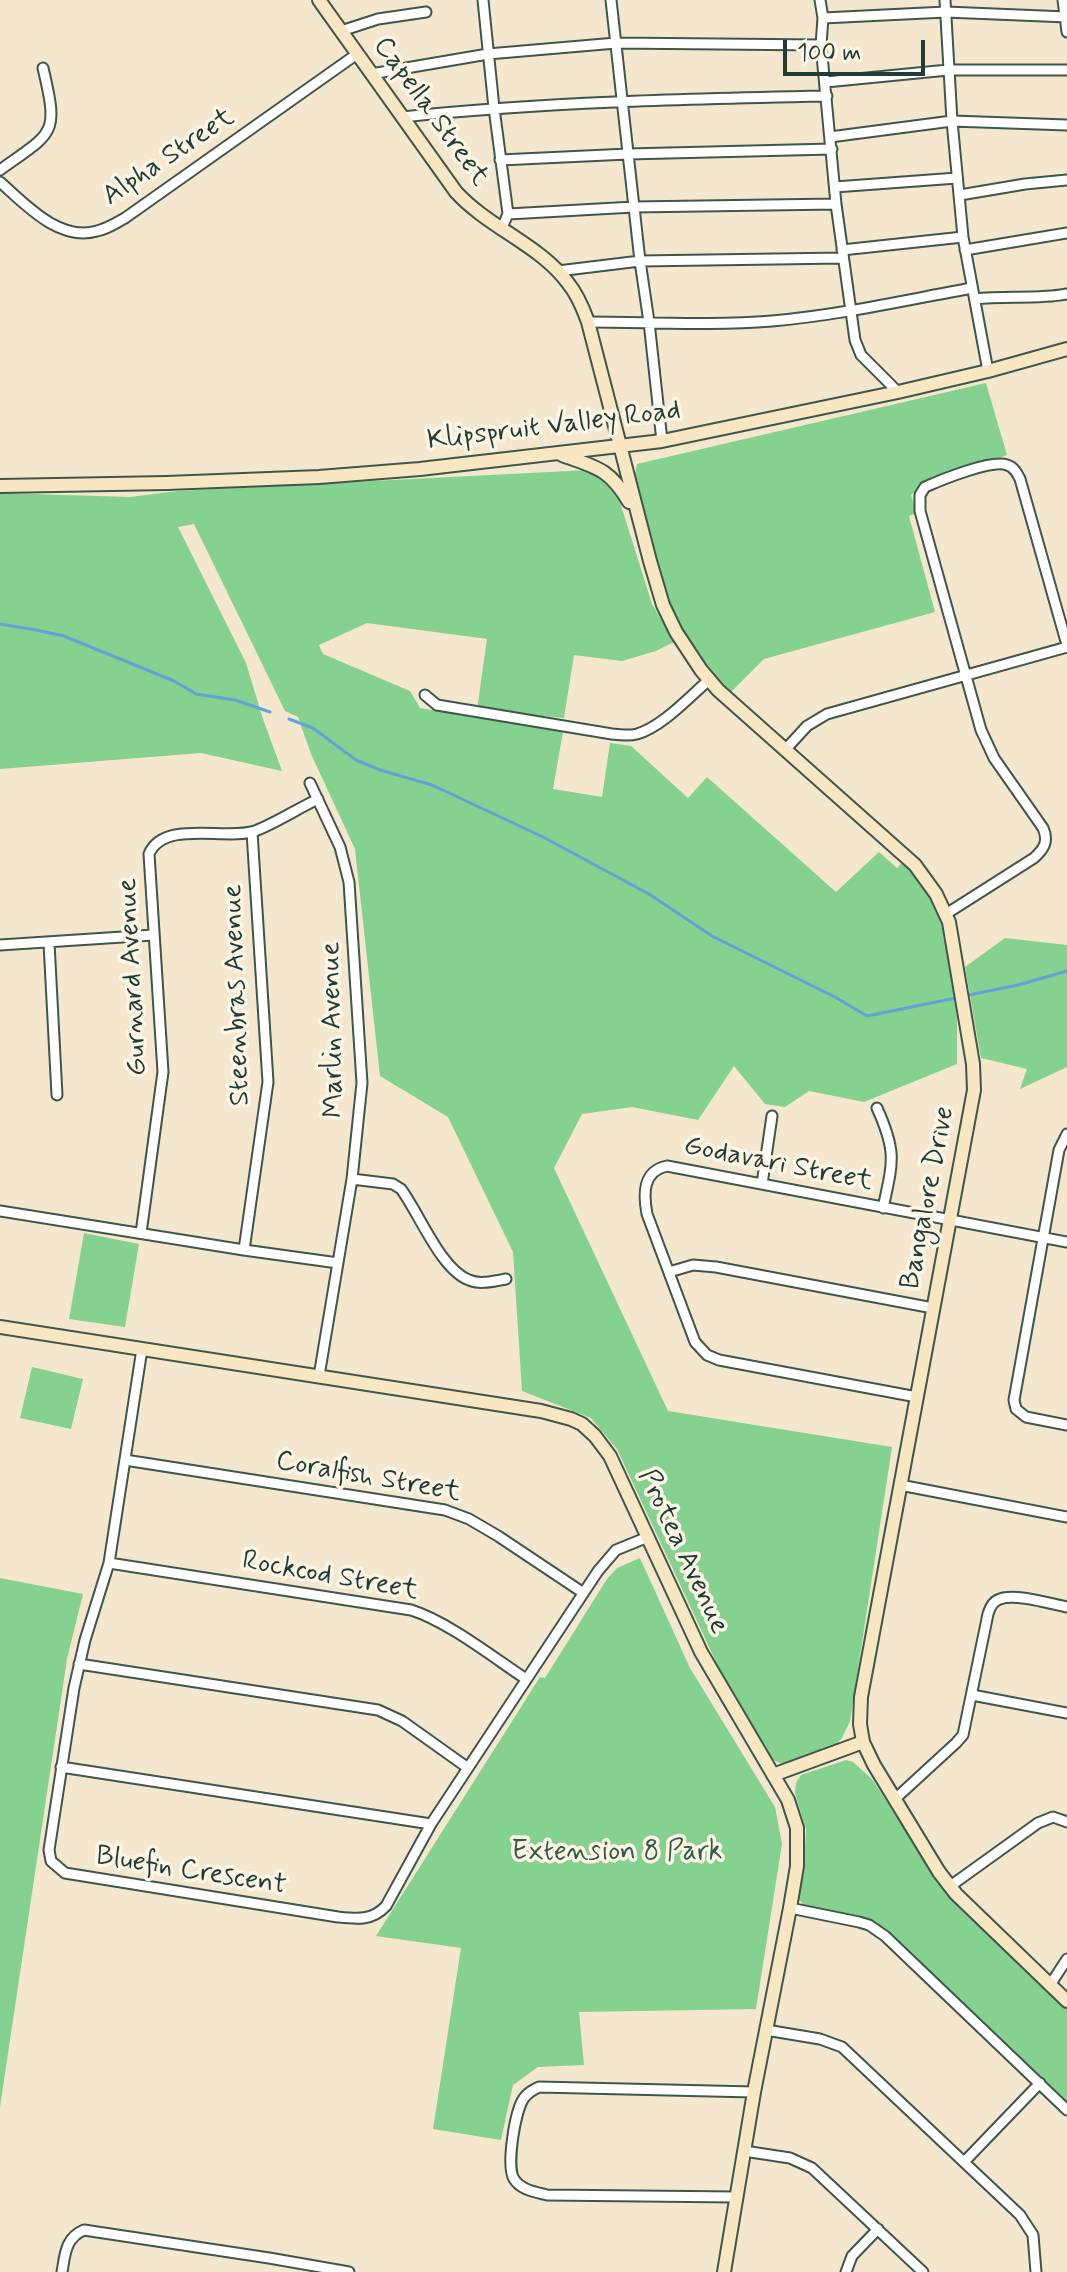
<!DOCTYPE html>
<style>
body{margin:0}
#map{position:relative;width:1067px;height:2272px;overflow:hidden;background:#f4e7cd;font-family:Mynerve,sans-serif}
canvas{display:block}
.scale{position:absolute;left:783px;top:40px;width:142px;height:36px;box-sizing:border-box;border:4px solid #1f3d34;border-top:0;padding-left:10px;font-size:24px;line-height:28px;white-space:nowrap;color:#1f3d34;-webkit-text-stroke:6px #fcf5e5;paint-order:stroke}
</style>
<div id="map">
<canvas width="1067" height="2272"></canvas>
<div class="scale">100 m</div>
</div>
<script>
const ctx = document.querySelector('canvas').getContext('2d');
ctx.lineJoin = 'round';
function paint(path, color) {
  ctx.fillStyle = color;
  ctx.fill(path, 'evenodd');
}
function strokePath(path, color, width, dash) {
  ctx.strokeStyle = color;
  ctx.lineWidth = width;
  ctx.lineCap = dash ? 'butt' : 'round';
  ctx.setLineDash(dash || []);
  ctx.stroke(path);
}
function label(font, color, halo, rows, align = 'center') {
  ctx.font = font + ' Mynerve,sans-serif';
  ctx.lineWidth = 7;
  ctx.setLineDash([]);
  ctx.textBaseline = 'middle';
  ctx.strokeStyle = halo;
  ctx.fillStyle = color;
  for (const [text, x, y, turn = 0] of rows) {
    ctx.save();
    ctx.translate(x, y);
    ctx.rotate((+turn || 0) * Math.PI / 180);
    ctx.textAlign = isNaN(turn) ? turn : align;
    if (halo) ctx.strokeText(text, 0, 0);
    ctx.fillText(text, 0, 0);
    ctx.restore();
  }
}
paint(new Path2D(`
 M986,383L1007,455L923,484L911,495L917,513L909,516L935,612L764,659L730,693C705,665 682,635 669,600C655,562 646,514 635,474L637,464Z
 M588,470L607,478L618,496L652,604L674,642L656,651L622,661L574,655L564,718L477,710L487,639L367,623L319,645L323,654L410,691L420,708L563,732L553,789L602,797L610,743L631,746L688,798L707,777L836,892L879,852L897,868L903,862L920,881L932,899L942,920L957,1017V1064L864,1102L809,1091L785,1107L765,1104L734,1066L698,1120L632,1107L582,1114L554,1168L668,1411L892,1447L850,1721L842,1738L835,1746L783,1764L775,1761L767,1755L724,1679L617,1449L591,1418L522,1391L513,1252L448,1117L380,1076L355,849L311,754L298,717L285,711L194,524L178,527L246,663L263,719L282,771L201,753L0,769V493L130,497L178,491Z
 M1005,938L1067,945V1067L1020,1089L1027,1069L981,1058L965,967Z
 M84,1233L139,1244L125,1327L69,1319Z
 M32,1367L83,1379L71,1429L20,1418Z
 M640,1558L690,1668L775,1807L782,1844L756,2009L579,2012L584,2065L538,2067L513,2085L501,2140L433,2129L461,1948L376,1936L540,1677L545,1678L607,1579L617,1568Z
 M0,1578L83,1594L67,1659L0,2107Z
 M846,1760L853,1762L872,1779L928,1866L951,1897L1067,2008V2104L886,1930L875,1922L857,1916L804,1906L799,1899L798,1892L804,1866L806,1830L795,1793L796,1783L801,1775Z`), '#85d18f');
strokePath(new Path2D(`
 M0,624L36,630L64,636L174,681L196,694L235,700L270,712
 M289,719L313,728L356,760L380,770L432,785L543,837L649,894L712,936L835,997L867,1016L956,998
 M964,996L1018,985L1067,971`), '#61a3d4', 3);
const street = new Path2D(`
 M483,0L494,108L508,214
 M611,0L640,261L649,322L662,441
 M820,0L823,18L821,45L836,204L855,340L861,355L898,392
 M945,0L952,121L963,237L988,371
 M1063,0L1067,32
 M823,18L946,12L1067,17
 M341,31L378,19L426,12
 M371,74L488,54L616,43L821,45
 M826,82L948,70H1067
 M402,117C544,102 685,99 827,96
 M830,137L952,121L1067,125
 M500,160L628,154L832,149
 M0,170C54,131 59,136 43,68
 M0,182C25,204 59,242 97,231C107,229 116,223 125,218L357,54
 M835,187L957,178
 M960,195L1025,184L1067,180
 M501,230L508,214L634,207L836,204
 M842,250L963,237
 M965,250L1067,233
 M558,271L640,261L842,258
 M975,299C1006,295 1036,300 1067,294
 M588,322C649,322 711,326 772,321C840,315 906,300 972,288
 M425,695L437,705L612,734C620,735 629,736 637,734C662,727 689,697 709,680
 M785,750L807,726L827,714L1067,647
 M310,783L340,847L349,882L362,1083L352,1179L319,1376
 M946,914L1034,858C1044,849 1049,841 1043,828L994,758L981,730L920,511V495L925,487C941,480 992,459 1007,465C1014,467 1017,473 1020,479L1067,645
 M49,943L57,1095
 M0,945L153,935
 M877,1108C897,1152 893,1162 883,1208
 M1067,1134L1059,1150L1014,1400L1016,1409L1026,1417L1067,1425
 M352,1179L393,1184L401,1189C419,1213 441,1270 469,1280C480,1285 494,1281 506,1279
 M762,1184L772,1116
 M0,1211L244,1250L338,1263
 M141,1233L163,1072L149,854C164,819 226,841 255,831C276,823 297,809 318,799
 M244,1250L268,1082L252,832
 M669,1272L693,1265L716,1267L933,1308
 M142,1349L109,1563L85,1640L74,1688L49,1850L51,1861L65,1873L338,1917C357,1919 372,1921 386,1906L431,1824L598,1571L616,1550L648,1537
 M917,1397L719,1360L707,1355L695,1342L647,1214C643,1193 643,1171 667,1166L1067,1242
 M125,1460L445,1510L469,1519L498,1536L582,1592
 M900,1485L1067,1517
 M109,1563L411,1610C447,1621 494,1658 526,1679
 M79,1664L378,1710L402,1721L468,1768
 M972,1695L1067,1713
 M61,1767L431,1824
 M895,1799L956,1743L963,1735L988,1614C990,1607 993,1601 1000,1599C1015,1593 1051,1604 1067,1607
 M949,1887L1038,1823L1053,1817L1067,1822
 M790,1908L859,1922L869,1925L885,1936L1067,2110
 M1050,1985L1067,1959
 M766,2030L820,2039L842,2047L1020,2215L1033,2235L1036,2272
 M744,2151L790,2158L812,2168L923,2272
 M964,2162L1040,2083
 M735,2197L547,2195C535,2192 521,2190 514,2179C506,2166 515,2110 524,2098C528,2092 533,2090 539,2087L754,2092
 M62,2272C65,2255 65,2238 84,2230L269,2258L349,2272
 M846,2272L852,2256L878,2229`);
const secondary = new Path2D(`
 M319,0L456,192C489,228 540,245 568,283C577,294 583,308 588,322L650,561L663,605L676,632L701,670L718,690L915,865L936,894L949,922L973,1064L974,1090L861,1697L860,1724L863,1742L874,1765L939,1872L956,1894L1067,2001
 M562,455C596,467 610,469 629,502
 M0,486L167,483L319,477L420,469L662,441L898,392L988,371L1067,349
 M0,1327L541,1411L571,1419L582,1424L595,1436L610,1456L701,1652L788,1800L797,1828V1866L790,1908L754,2092L724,2272
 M773,1775L863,1742`);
strokePath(street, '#3f564b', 13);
strokePath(secondary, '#3f564b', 16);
strokePath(street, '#fff', 9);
strokePath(secondary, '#f9e7c3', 12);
label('28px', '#1f3d34', '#fcf5e5', [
 ["Capella Street",430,112,54],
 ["Alpha Street",169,158,-34],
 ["Klipspruit Valley Road",554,427,-7],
 ["Gurnard Avenue",134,977,-93],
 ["Steenbras Avenue",238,995,-92],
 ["Marlin Avenue",334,1030,-91],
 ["Godavari Street",778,1165,11],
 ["Bangalore Drive",929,1198,-79],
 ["Coralfish Street",368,1478,10],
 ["Protea Avenue",682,1552,65],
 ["Rockcod Street",330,1577,10],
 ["Bluefin Crescent",191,1872,9]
]);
label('28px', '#335b46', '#fcf5e5', [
 ["Extension 8 Park",617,1853]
]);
</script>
